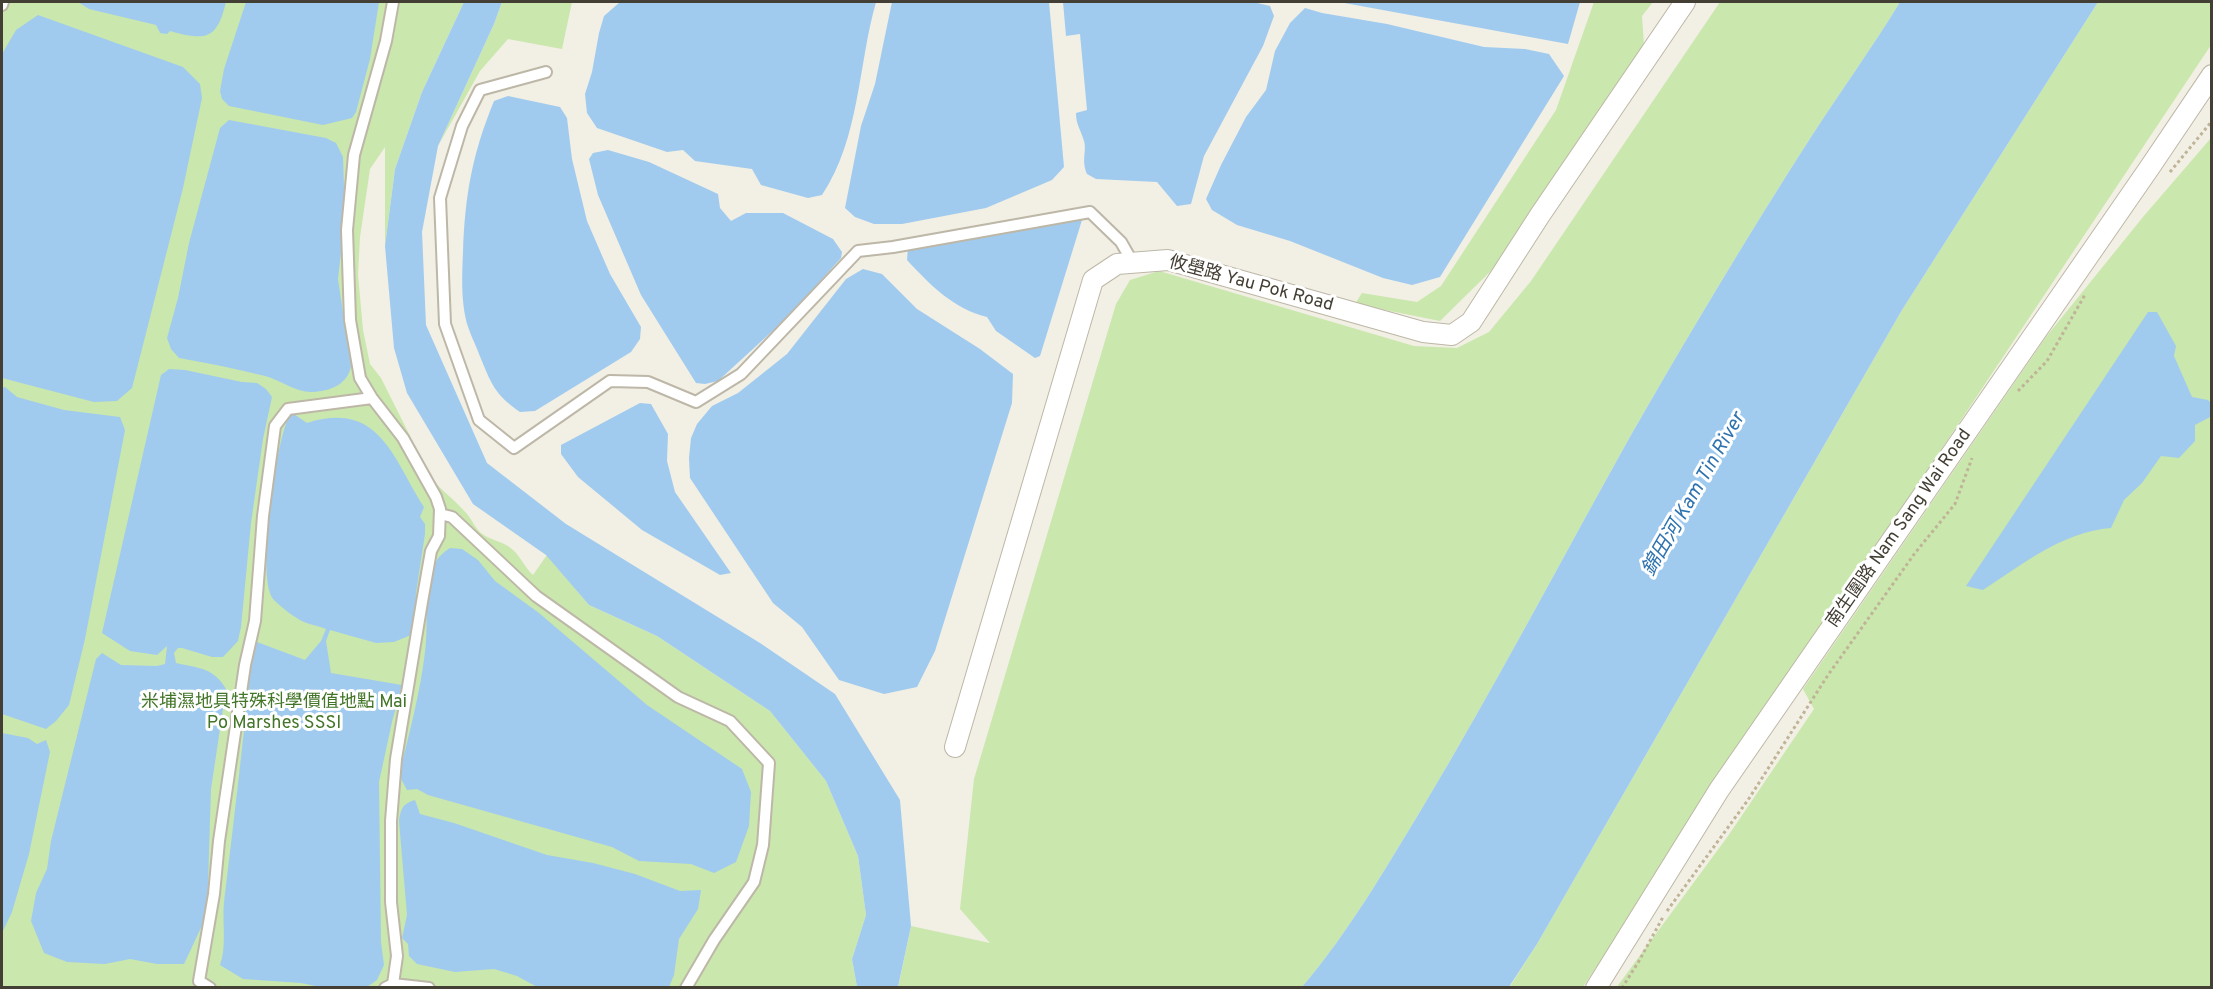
<!DOCTYPE html>
<meta charset="utf-8">
<style>
body{margin:0}
#map{position:relative;width:2213px;height:989px;overflow:hidden;background:#f2efe4;font-family:Overpass,sans-serif}
canvas{display:block}
.frame{position:absolute;inset:0;border:3px solid #443f34;pointer-events:none}
</style>
<div id="map">
<canvas width="2213" height="989"></canvas>
<div class="frame"></div>
</div>
<script>
const ctx = document.querySelector('canvas').getContext('2d');
ctx.lineJoin = 'round';
function paint(path, color) {
  ctx.fillStyle = color;
  ctx.fill(path, 'evenodd');
}
function strokePath(path, color, width, dash) {
  ctx.strokeStyle = color;
  ctx.lineWidth = width;
  ctx.lineCap = dash ? 'butt' : 'round';
  ctx.setLineDash(dash || []);
  ctx.stroke(path);
}
function label(font, color, halo, rows, align = 'center') {
  ctx.font = font + ' Overpass,"Noto Sans TC",sans-serif';
  ctx.lineWidth = 6;
  ctx.setLineDash([]);
  ctx.textBaseline = 'middle';
  ctx.strokeStyle = halo;
  ctx.fillStyle = color;
  for (const [text, x, y, turn = 0] of rows) {
    ctx.save();
    ctx.translate(x, y);
    ctx.rotate((+turn || 0) * Math.PI / 180);
    ctx.textAlign = isNaN(turn) ? turn : align;
    if (halo) ctx.strokeText(text, 0, 0);
    ctx.fillText(text, 0, 0);
    ctx.restore();
  }
}
paint(new Path2D(`
 M2,2H464L422,92L395,169L385,246V147L370,169L360,237L358,275L363,330L370,364L381,378L431,478C442,491 456,501 467,514C472,520 475,528 481,533C491,541 504,541 513,550C521,557 525,568 533,575L547,555L589,605L657,636L770,711L826,781L858,856L866,915L852,959L857,987L2,988Z
 M502,2H572L562,49L508,39L480,71L438,146L494,24Z
 M1594,2H1653L1642,16L1644,46L1499,263L1440,321L1355,304L1362,293L1417,302L1441,286L1556,110Z
 M1720,2H1900C1872,48 1840,92 1811,137C1748,235 1689,334 1631,435C1561,560 1495,687 1421,810C1384,871 1348,933 1302,987L898,988L911,926L990,943L960,909L974,779L1116,304L1130,280L1159,271L1414,346L1457,348L1489,332L1531,281Z
 M2098,2H2211V45L1583,987L1509,988L1537,944L1902,310Z
 M2211,138V987L1616,988L1728,836L1814,709L1803,689L2046,337L2143,217Z`), '#cae7ad');
paint(new Path2D(`
 M78,2H226C217,40 206,41 170,31L167,34L160,33L156,25L89,9Z
 M246,2H379L370,59L356,112L352,118L323,125L229,106L222,99L220,91L224,69Z
 M464,2H502L494,24L438,146L422,232L426,325L487,463L566,524L760,643L835,694L900,800L911,926L898,987H857L852,959L866,915L858,856L826,781L770,711L657,636L589,605L546,555L473,504L407,393L394,348L385,246L395,169L422,92Z
 M620,2H876C858,65 860,138 822,195L808,198L761,185L752,169L695,161L683,150L667,152L597,128L587,113L585,94L592,72L599,33L604,16Z
 M892,2H1049L1064,167L1052,180L986,208L902,224H874L855,217L845,208L861,126L875,84Z
 M1063,2H1253L1270,6L1274,16L1263,46L1204,156L1191,204L1177,206L1157,182L1096,179L1087,174C1081,160 1087,151 1084,141C1081,130 1076,125 1076,113L1087,110L1080,34L1066,36Z
 M1339,2H1580L1568,44Z
 M1900,2H2098L1902,310L1537,944L1509,987H1302C1348,933 1384,871 1421,810C1495,687 1561,560 1631,435C1689,334 1748,235 1811,137C1840,92 1872,48 1900,2Z
 M1305,8L1322,13L1387,24L1484,47L1525,49L1549,54L1564,76L1440,277L1412,285L1383,278L1290,241L1237,225L1212,210L1206,199L1221,165L1246,117L1266,90L1275,51L1290,23Z
 M38,15L183,67L200,84L202,98L183,188L132,388L117,401L94,402L2,378V54L16,30Z
 M508,96L560,107L567,118L572,159L587,221L610,274L641,327L640,339L631,352L535,411L520,412C494,394 491,383 479,354C475,343 469,332 466,320C461,298 462,275 463,252C465,195 472,155 494,101Z
 M229,120L326,138L336,143L343,157L345,216L338,279L351,366C348,384 331,391 313,392C296,393 281,380 265,376C237,369 208,363 179,358L171,349L167,338L178,298L189,243L220,128Z
 M608,150L649,162L718,194L720,208L731,221L746,213H783L833,239L842,252L841,258L790,315L718,381L705,384L696,383L641,295L598,195L589,159L593,153Z
 M1080,215L1082,220L1040,356L1035,358L996,331L987,317C954,309 930,285 907,260L908,247L1010,223L1028,217L1035,219Z
 M863,269L882,274L917,309L980,349L1013,374L1012,403L935,651L917,687L884,694L839,680L802,627L773,603L690,478L689,458L691,438L697,424L712,406L738,393L787,354L846,279Z
 M2148,312H2157L2176,346L2174,356L2192,397L2208,400L2211,403L2210,417L2195,425V441L2179,458L2161,456L2142,483L2124,500L2111,528C2062,532 2023,564 1983,590L1966,586Z
 M169,369L185,370L242,382L257,383L266,389L272,397L263,439L251,523L241,627L238,641L223,657H212L182,648H178L174,653L176,663C199,668 214,668 226,689L211,789L207,915L184,964H157L130,959L105,964L67,962L44,953L31,921L36,893L47,869L51,841L96,659L102,653L121,665L157,666L165,664L167,646L157,655L130,651L102,633L161,375Z
 M5,387L17,397L64,410L120,417L125,430L85,639L69,705L56,721L46,729L2,714V388Z
 M640,403L651,404L668,434L667,461L675,492L731,573L720,575L642,530L578,477L561,454V445Z
 M291,412L307,423C380,400 393,459 424,507L420,517L425,524V534L416,593L414,629L411,635L394,642L376,643L330,630L326,641L331,673L402,685L392,722L379,782L381,942L384,965L377,980L367,987L325,988L301,983L243,979L220,965C227,946 222,923 224,902C234,819 244,736 252,653L257,642L305,660L321,641L326,629C319,626 311,625 304,622C295,618 281,607 274,600C255,580 276,436 291,412Z
 M450,548L462,549L478,560L495,581L539,613L647,705L742,769L751,792L749,826L736,862L714,873L691,864L639,861L612,847L428,795L417,789L407,790L399,775C409,734 420,694 425,652C429,622 423,597 433,568C436,559 442,553 450,548Z
 M2,733L28,738L37,744L46,740L50,752L29,854L12,912L2,933Z
 M415,800L420,814L454,823L547,855L593,863L635,874L680,891L701,890L698,909L679,939L674,975L669,987H537L517,976L494,969L455,972L417,964L409,956L408,944L402,938L407,915L399,821C401,809 402,804 415,800Z`), '#a0cbef');
const lane = new Path2D(`
 M393,2L386,41L354,155L347,230L350,320L360,378L372,398L403,438L436,497L440,509L439,536L431,551L422,602L396,759L391,821V902L397,956L393,984
 M2,5L3,2
 M546,72L480,90L462,126L440,198L445,324L479,420L514,448L610,381L648,382L696,402L741,374L858,251L893,247L1090,212L1121,242L1133,263
 M440,514L452,517L536,596L678,697L730,721L769,763L763,845L754,882L714,940L686,988
 M210,988L199,981L214,894L219,841L245,665L255,621L263,516L275,426L288,409L372,398
 M385,988L393,984L429,988`);
const street = new Path2D(`
 M955,747L1093,280L1117,264L1168,260L1423,332L1452,335L1471,322L1540,215L1685,2
 M1596,988L1719,790L2150,167L2212,75`);
strokePath(lane, '#bdb7a7', 14);
strokePath(street, '#bdb7a7', 22);
strokePath(new Path2D(`
 M2170,172L2212,121
 M2018,391L2047,361L2086,293
 M1667,911L1748,800L1828,675L1915,553L1955,504L1972,458
 M1622,988L1639,961L1663,917`), '#bfb398', 3, [3, 3]);
strokePath(lane, '#fff', 10);
strokePath(street, '#fff', 20);
label('18px', '#443f34', '#fff', [
 ["攸壆路 Yau Pok Road",1251,285,15],
 ["南生圍路 Nam Sang Wai Road",1900,529,-55]
]);
label('18px', '#427528', '#fff', [
 ["米埔濕地具特殊科學價值地點 Mai",274,703],
 ["Po Marshes SSSI",274,724]
]);
label('italic 20px', '#2e72af', '#fff', [
 ["錦田河 Kam Tin River",1695,495,-60]
]);
</script>
